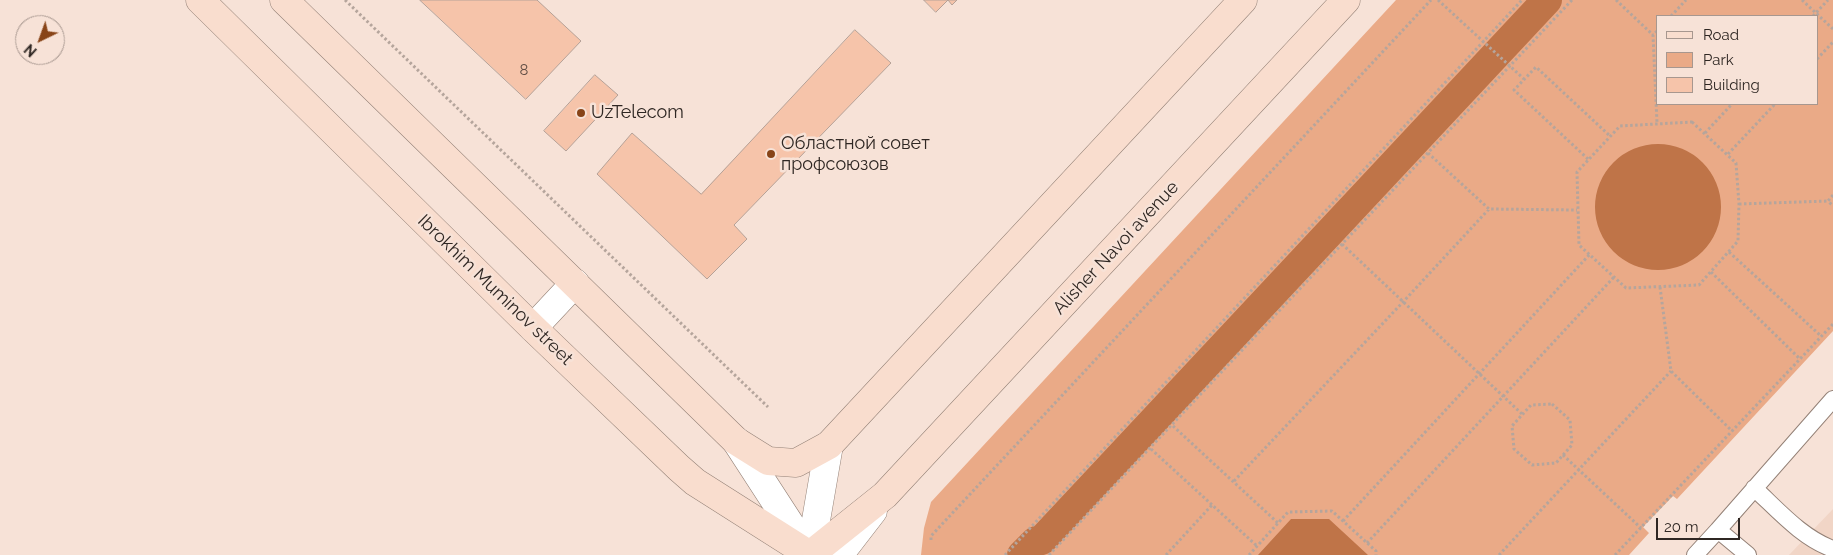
<!DOCTYPE html>
<meta charset="utf-8">
<style>
body{margin:0}
#map{position:relative;width:1833px;height:555px;overflow:hidden;background:#f7e2d7;font-family:Raleway,sans-serif}
canvas{display:block}
.legend{position:absolute;left:1656px;top:15px;width:162px;height:90px;box-sizing:border-box;background:#f7e2d7;border:1px solid #a7978f;margin:0;padding:6px 9px;list-style:none;font-size:15px;color:#2f2723}
.legend li{display:flex;align-items:center;gap:10px;height:25px}
.legend b{width:25px;border:1px solid #a7978f}
.north{position:absolute;left:15px;top:15px;width:50px;height:50px;box-sizing:border-box;background:#f7e2d7;border:1px solid #a7978f;border-radius:50%;rotate:222deg;font-size:14px;font-weight:700;line-height:20px;text-align:center;color:#2f2723}
.north::after{content:'';display:block;margin:auto;width:18px;height:22px;background:#884418;clip-path:polygon(50% 0,100% 100%,50% 72%,0 100%)}
.scale{position:absolute;left:1656px;top:518px;width:84px;height:22px;box-sizing:border-box;border:2px solid #2f2723;border-top:0;padding-left:6px;font-size:15px;line-height:18px;white-space:nowrap;color:#2f2723;-webkit-text-stroke:4px #f7e2d7;paint-order:stroke}
</style>
<div id="map">
<canvas width="1833" height="555"></canvas>
<ul class="legend">
<li><b style="height:6px;background:#f9ddce"></b>Road</li>
<li><b style="height:14px;background:#eaaa87"></b>Park</li>
<li><b style="height:14px;background:#f6c4aa"></b>Building</li>
</ul>
<div class="north">N</div>
<div class="scale">20 m</div>
</div>
<script>
const ctx = document.querySelector('canvas').getContext('2d');
ctx.lineJoin = 'round';
function paint(path, color) {
  ctx.fillStyle = color;
  ctx.fill(path, 'evenodd');
}
function strokePath(path, color, width, dash) {
  ctx.strokeStyle = color;
  ctx.lineWidth = width;
  ctx.lineCap = dash ? 'butt' : 'round';
  ctx.setLineDash(dash || []);
  ctx.stroke(path);
}
function label(font, color, halo, rows, align = 'center') {
  ctx.font = font + ' Raleway,sans-serif';
  ctx.lineWidth = 5;
  ctx.setLineDash([]);
  ctx.textBaseline = 'middle';
  ctx.strokeStyle = halo;
  ctx.fillStyle = color;
  for (const [text, x, y, turn = 0] of rows) {
    ctx.save();
    ctx.translate(x, y);
    ctx.rotate((+turn || 0) * Math.PI / 180);
    ctx.textAlign = isNaN(turn) ? turn : align;
    if (halo) ctx.strokeText(text, 0, 0);
    ctx.fillText(text, 0, 0);
    ctx.restore();
  }
}
paint(new Path2D(`
 M1833,509V555H1789Z`), '#f1d5c6');
paint(new Path2D(`
 M1396,0H1833V331L1677,499L1673,496L1643,527L1649,533L1629,555H921L924,528L931,502ZM1657,16H1817V104H1657Z`), '#eaaa87');
paint(new Path2D(`
 M1595 207a63 63 0 1 1 126 0a63 63 0 1 1-126 0Z
 M1291,519H1329L1368,555H1258Z`), '#bf7448');
strokePath(new Path2D(`
 M1022,555L1036,541L1042,540L1547,0`), '#bf7448', 30);
const building = new Path2D(`
 M420,0H537L581,41L526,99Z
 M924,0H957L952,5L948,0L936,12Z
 M855,30L891,63L734,225L747,239L707,279L597,174L632,133L701,194Z
 M595,75L618,95L566,151L544,131Z`);
paint(building, '#f6c4aa');
strokePath(building, '#b5a197', 1);
const service = new Path2D(`
 M1754,488C1778,510 1802,538 1833,549
 M1718,530L1833,399
 M1695,555L1718,530L1748,555`);
const tertiary = new Path2D(`
 M533,328L575,283
 M736,441L810,555
 M810,555L829,445
 M839,555L873,511`);
const secondary = new Path2D(`
 M200,0L533,328L679,468L695,482L810,555
 M284,0L736,441L768,461L796,463L829,445L1243,0
 M810,555L885,495L1346,0`);
strokePath(service, '#938076', 18);
strokePath(tertiary, '#938076', 29);
strokePath(secondary, '#938076', 29);
strokePath(new Path2D(`
 M345,0L768,407
 M1438,0L1524,79
 M1616,0L1653,35
 M1802,0L1833,29
 M1671,16L1686,0
 M1813,16L1828,0
 M1657,31L1653,35L1657,123
 M1817,59L1833,42
 M1692,122L1736,163L1739,204L1738,241L1699,285L1626,288L1579,245L1577,172L1620,126Z
 M1705,133L1732,104
 M1428,153L1489,209
 M1728,154L1775,104
 M1588,159L1514,90L1536,67L1610,136
 M1833,195L1828,201L1833,206
 M1739,204L1828,201
 M1342,244L1522,414
 M1729,252L1821,336
 M1711,272L1800,359
 M1660,287L1671,371L1732,431
 M1552,404L1570,420L1572,445L1556,463L1532,465L1514,449L1512,426L1531,405Z
 M1173,426L1278,523
 M1151,449L1257,546
 M1563,455L1641,528
 M1234,481L1403,302L1489,209L1577,210
 M1343,521L1590,254
 M931,540V536L1431,0
 M1367,543L1614,277
 M1005,555L1522,0
 M1049,555L1572,0
 M1166,555L1212,505
 M1249,555L1288,512L1332,511L1376,551V555
 M1499,555L1671,371
 M1615,555L1833,324`), '#b5a59c', 3, [2.5, 2.5]);
strokePath(service, '#fff', 16);
strokePath(tertiary, '#fff', 28);
strokePath(secondary, '#f9ddce', 28);
for (const [x, y, r, color] of [
 [581,113,5,"#884418"],
 [771,154,5,"#884418"]
]) {
  const dot = new Path2D();
  dot.arc(x, y, r, 0, 2 * Math.PI);
  ctx.fillStyle = color;
  ctx.fill(dot);
  strokePath(dot, '#f7e2d7', 2);
}
label('15px', '#614e45', null, [
 ["8",524,70]
]);
label('18px', '#2f2723', '#f7e2d7', [
 ["UzTelecom",591,113],
 ["Областной совет",781,144],
 ["профсоюзов",781,165]
], 'left');
label('18px', '#2f2723', '#f7e2d7', [
 ["Alisher Navoi avenue",1116,248,-47],
 ["Ibrokhim Muminov street",495,290,44]
]);
</script>
